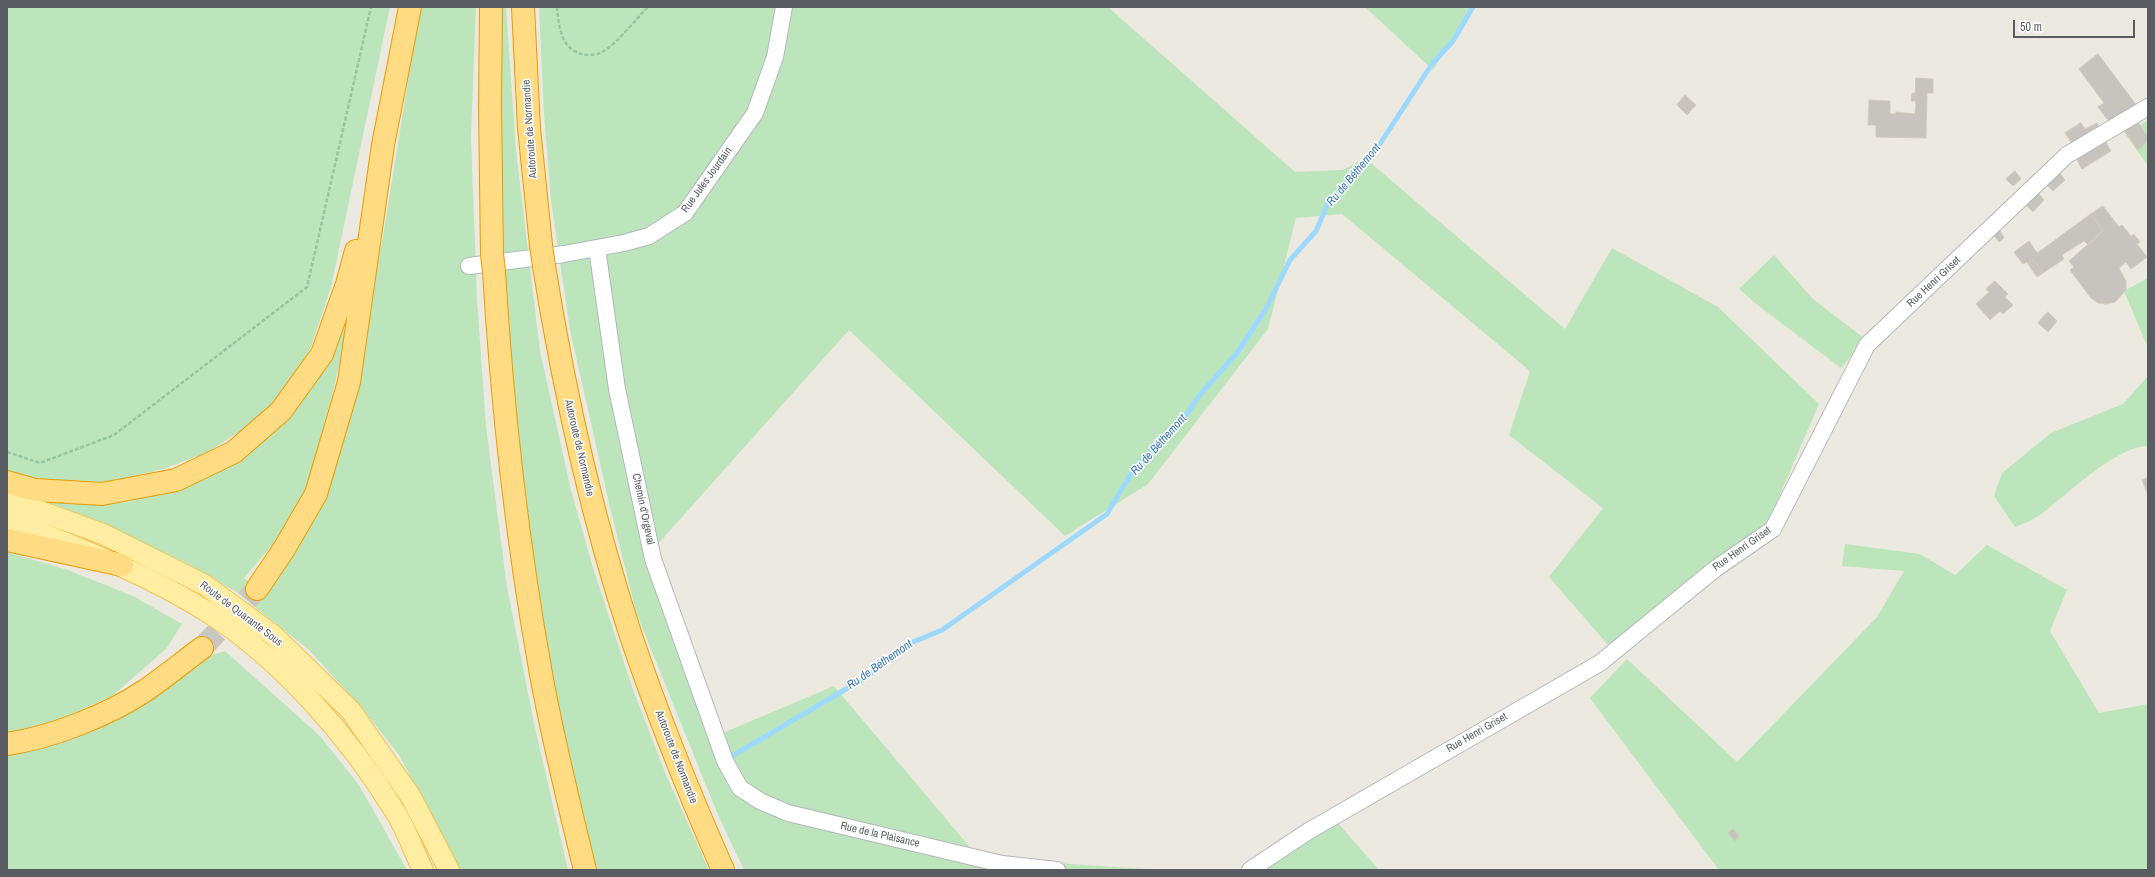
<!DOCTYPE html>
<meta charset="utf-8">
<style>
body{margin:0}
#map{position:relative;width:2155px;height:877px;overflow:hidden;background:#ece9e0;font-family:"Archivo Narrow",sans-serif}
canvas{display:block}
.frame{position:absolute;inset:0;border:8px solid #595d62;pointer-events:none}
.scale{position:absolute;left:2013px;top:20px;width:122px;height:18px;box-sizing:border-box;border:2px solid #595d62;border-top:0;padding-left:5px;font-size:12px;line-height:14px;white-space:nowrap;color:#595d62;-webkit-text-stroke:3px #fff;paint-order:stroke}
</style>
<div id="map">
<canvas width="2155" height="877"></canvas>
<div class="frame"></div>
<div class="scale">50 m</div>
</div>
<script>
const ctx = document.querySelector('canvas').getContext('2d');
ctx.lineJoin = 'round';
function paint(path, color) {
  ctx.fillStyle = color;
  ctx.fill(path, 'evenodd');
}
function strokePath(path, color, width, dash) {
  ctx.strokeStyle = color;
  ctx.lineWidth = width;
  ctx.lineCap = dash ? 'butt' : 'round';
  ctx.setLineDash(dash || []);
  ctx.stroke(path);
}
function label(font, color, halo, rows, align = 'center') {
  ctx.font = font + ' "Archivo Narrow",sans-serif';
  ctx.lineWidth = 3;
  ctx.setLineDash([]);
  ctx.textBaseline = 'middle';
  ctx.strokeStyle = halo;
  ctx.fillStyle = color;
  for (const [text, x, y, turn = 0] of rows) {
    ctx.save();
    ctx.translate(x, y);
    ctx.rotate((+turn || 0) * Math.PI / 180);
    ctx.textAlign = isNaN(turn) ? turn : align;
    if (halo) ctx.strokeText(text, 0, 0);
    ctx.fillText(text, 0, 0);
    ctx.restore();
  }
}
paint(new Path2D(`
 M7,7H390L331,287L311,347L293,381L272,407L237,433L206,453L163,469L99,484L18,479L7,475Z
 M420,7H476L471,137L477,299L486,427L507,587L534,723L568,870H459L399,755L360,706L309,650L235,591L188,564L119,531L41,501L99,505L129,502L195,482L304,398L319,378L341,330L348,328L332,396L304,494L273,544L244,578L262,592L290,550L360,357L383,236Z
 M502,7H506L516,151L540,351L571,490L593,568L631,684L666,775L709,870H594L552,680L535,569L510,368L500,210Z
 M539,7H1108L1295,172L1343,170L1365,158L1565,329L1612,248L1718,307L1819,404L1759,543L1609,646L1549,577L1603,508L1509,435L1530,371L1342,214L1296,218L1268,329L1148,484L1065,536L849,330L657,545L718,735L834,686L979,858L1162,870H744L718,815L636,612L609,503L570,330L551,200L544,114Z
 M1365,7H1472L1433,70Z
 M2148,121V166L2124,132Z
 M1774,255L1813,299L1865,339L1841,368L1760,307L1739,289Z
 M2148,278V348L2124,291Z
 M2148,376V446C2116,446 2067,495 2040,515C2033,520 2024,523 2015,527L1994,496L2002,473L2051,433L2123,404Z
 M1845,544L1920,554L1955,575L1987,545L2067,590L2050,631L2099,713L2148,704V870H1719L1590,698L1627,659L1737,762L1877,617L1904,571L1842,566Z
 M7,552L68,570L135,597L182,624L166,649L112,696L43,727L7,733Z
 M225,651L320,736L359,785L407,870H7V755L205,657Z
 M1331,815L1379,870H1241Z`), '#bde5bb');
strokePath(new Path2D(`
 M727,759L865,678L913,642L942,630L1107,514L1135,467L1183,420L1198,397L1237,353L1266,309L1290,260L1316,231L1329,201L1362,168L1376,150L1432,64L1453,41L1473,7`), '#9dd8ff', 5);
const building = new Path2D(`
 M2098,54L2137,106L2111,124L2098,107L2104,103L2079,69Z
 M1916,78L1933,79V93H1927L1926,138L1876,137V125H1868L1869,100L1890,101V114H1896L1895,112L1915,114L1916,101H1911L1912,93H1915Z
 M1685,95L1696,105L1687,115L1677,105Z
 M2137,121L2148,137L2145,144L2138,150L2125,131Z
 M2081,123L2085,129L2097,123L2102,132L2075,148L2065,133Z
 M2103,137L2111,151L2082,169L2074,155Z
 M2057,170L2065,180L2053,191L2047,185L2046,180Z
 M2015,171L2021,179L2013,186L2006,179Z
 M2035,193L2039,194L2044,200L2033,212L2025,204Z
 M2103,206L2119,227L2122,225L2131,236L2134,234L2140,242L2137,244L2147,257L2131,269L2126,262L2119,268L2126,281V290L2115,302L2106,304L2098,303L2091,298L2070,270L2074,267L2069,261L2103,231L2091,214Z
 M2091,214L2103,231L2088,245L2084,241L2062,255L2064,259L2043,273L2033,260L2028,264L2027,262L2023,264L2014,252L2029,241L2037,253Z
 M1999,229L2004,238L1999,242L1993,234Z
 M2033,260L2043,273L2037,277L2028,264Z
 M1995,281L2008,294L2005,297L2013,305L2003,314L2000,311L1990,320L1976,304L1989,292L1986,289Z
 M2048,312L2057,321L2048,332L2038,323Z
 M2148,478V493H2147L2142,480Z
 M1733,829L1739,836L1735,841L1728,833Z`);
paint(building, '#c7c4bd');
strokePath(building, '#d1cbbe', 1);
strokePath(new Path2D(`
 M202,648L257,589`), '#c7c6c0', 22, [22, 11]);
const minor = new Path2D(`
 M597,248L617,389L653,559L725,761L740,788L760,801L788,813L1002,864L1057,870
 M469,266L564,254L624,243L649,236L685,213L755,113L775,57L784,7
 M1250,870L1307,832L1600,663L1715,569L1773,529L1867,345L2067,155L2148,107`);
const major = new Path2D(`
 M7,499L103,534L205,585L273,635L351,711L411,797L449,870
 M7,519C76,547 146,573 209,613C281,659 350,738 394,810C406,828 413,850 423,870`);
const highway = new Path2D(`
 M491,7L490,105L492,254
 M523,7L529,128L541,245
 M544,266C564,391 591,515 631,636C658,716 689,793 723,870
 M494,271C502,406 517,541 541,674C553,740 569,805 585,870
 M7,482L35,490L102,494L176,480L234,452L281,411L322,354L347,284L356,251
 M7,540L122,565
 M257,589L284,549L316,494L349,382L383,145L410,7
 M7,744C50,738 109,715 146,690C165,677 183,662 202,648`);
strokePath(minor, '#b3b7bb', 18);
strokePath(major, '#f4c151', 22);
strokePath(highway, '#ec9a00', 24);
strokePath(new Path2D(`
 M557,7C558,17 559,31 564,40C572,55 591,59 604,51C618,42 636,19 648,7
 M7,452L40,463L114,435L307,287L371,7`), '#94c6a1', 2.5, [4, 2]);
strokePath(minor, '#fff', 16);
strokePath(major, '#ffeda2', 20);
strokePath(highway, '#ffdc84', 22);
const highwayBridge = new Path2D(`
 M541,245L544,266
 M492,254L494,271`);
strokePath(highwayBridge, '#ec9a00', 24, []);
strokePath(highwayBridge, '#ffdc84', 22);
label('11px', '#595d62', '#fff', [
 ["Autoroute de Normandie",530,129,-94],
 ["Rue Jules Jourdain",707,180,-54],
 ["Rue Henri Griset",1934,282,-43],
 ["Autoroute de Normandie",579,448,77],
 ["Chemin d'Orgeval",643,509,78],
 ["Rue Henri Griset",1742,549,-35],
 ["Route de Quarante Sous",241,614,37],
 ["Rue Henri Griset",1477,733,-30],
 ["Autoroute de Normandie",676,757,69],
 ["Rue de la Plaisance",880,835,13]
]);
label('italic 12px', '#3a78b2', '#fff', [
 ["Ru de Béthemont",1354,175,-50],
 ["Ru de Béthemont",1159,445,-48],
 ["Ru de Béthemont",880,665,-35]
]);
</script>
